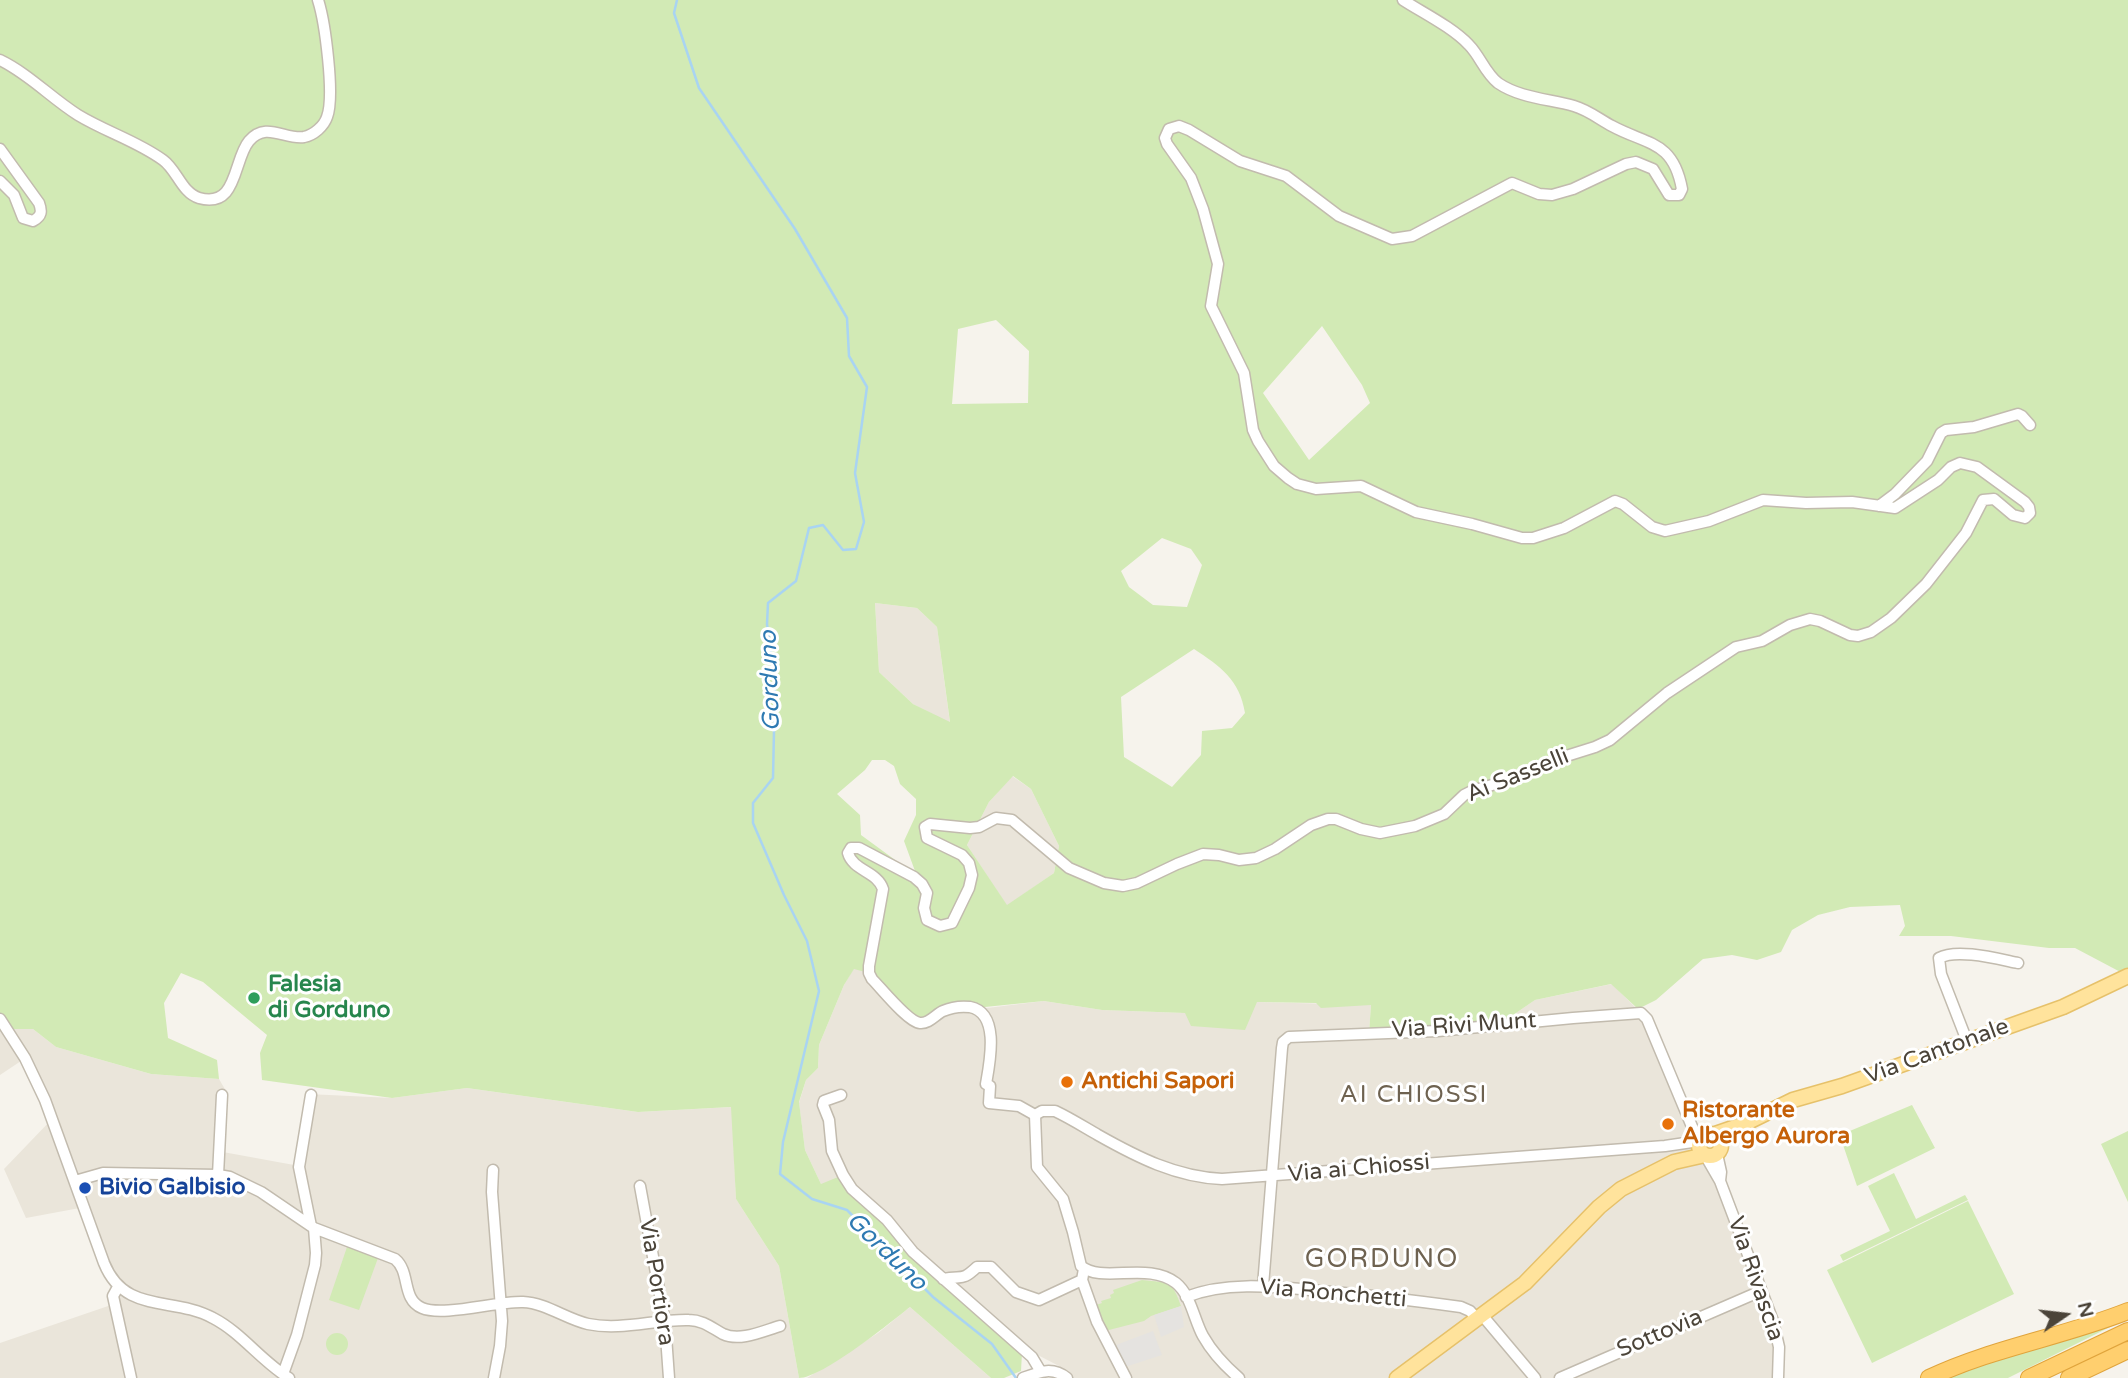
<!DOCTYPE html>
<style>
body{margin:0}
#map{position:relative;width:2128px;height:1378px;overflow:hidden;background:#f6f3ec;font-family:"Varela Round",sans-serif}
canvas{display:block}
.north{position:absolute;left:2030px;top:1280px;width:70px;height:70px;-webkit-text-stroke:5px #fff;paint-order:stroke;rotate:76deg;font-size:19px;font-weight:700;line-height:28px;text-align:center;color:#4b4439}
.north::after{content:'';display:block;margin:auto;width:24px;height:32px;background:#4b4439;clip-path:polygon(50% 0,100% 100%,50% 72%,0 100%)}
</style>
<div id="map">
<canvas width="2128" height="1378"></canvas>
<div class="north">N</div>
</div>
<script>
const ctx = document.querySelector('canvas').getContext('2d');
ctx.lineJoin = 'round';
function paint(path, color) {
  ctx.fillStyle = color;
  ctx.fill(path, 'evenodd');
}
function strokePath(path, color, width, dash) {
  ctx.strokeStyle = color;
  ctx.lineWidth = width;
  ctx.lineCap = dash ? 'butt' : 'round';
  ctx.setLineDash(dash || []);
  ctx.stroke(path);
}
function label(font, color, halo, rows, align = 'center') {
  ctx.font = font + ' "Varela Round",sans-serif';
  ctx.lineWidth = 6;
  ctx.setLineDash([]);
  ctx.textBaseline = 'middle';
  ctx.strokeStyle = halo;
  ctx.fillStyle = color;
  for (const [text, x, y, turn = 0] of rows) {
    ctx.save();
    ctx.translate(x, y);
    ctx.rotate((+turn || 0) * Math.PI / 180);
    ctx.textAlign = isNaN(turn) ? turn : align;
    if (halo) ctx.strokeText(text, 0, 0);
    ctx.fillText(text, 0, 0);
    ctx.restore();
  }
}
paint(new Path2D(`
 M875,603L917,608L937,627L950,723L913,704L879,672Z
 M1012,776L1031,789L1059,846L1054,873L1007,906L967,845L989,802Z
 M854,968L869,973L938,1014L1044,1001L1102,1010L1185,1013L1257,1002L1371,1005L1369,1033L1497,1026L1535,1000L1612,984L1647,1019L1701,1138L1711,1156L1714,1157L1721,1172L1773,1321L1776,1378H1072L1059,1366L1030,1351L821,1184L805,1150L799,1103L806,1080L818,1068L819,1045L844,985Z
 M0,1019L8,1029H33L56,1047L151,1074L219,1079L226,1091L223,1152L294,1165L308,1094L392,1098L467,1088L638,1112L732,1107L736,1199L779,1266L799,1378H0V1343L114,1304L115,1290L85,1207L26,1218L4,1169L52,1119L24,1059L0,1075Z
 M910,1307L991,1378H807L878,1333Z`), '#eae5da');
paint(new Path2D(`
 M0,0H2128V976L2075,948H2049L1951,936H1899L1905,926L1900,905L1850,907L1818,915L1792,930L1781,952L1757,960L1732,955L1703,959L1656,1000L1638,1009L1611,984L1535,1000L1497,1026L1369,1033L1371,1005L1321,1008L1316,1003L1257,1002L1245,1030L1191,1026L1185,1013L1102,1010L1044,1001L975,1008L965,1006L921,1023L869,973L854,969L844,985L819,1045L818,1068L806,1080L799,1102L805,1150L821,1184L843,1175L1022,1353L1021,1371L1004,1378H991L910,1307C890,1323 822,1378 799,1378L779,1266L736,1199L731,1107L638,1112L467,1088L392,1098L262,1080L260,1053L267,1035L203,982L181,973L164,1003L168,1038L217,1060L219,1079L151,1074L56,1047L33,1029H8L0,1019ZM996,320L1029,351L1028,403L952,404L958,329ZM1322,326L1362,385L1370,403L1309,460L1263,393ZM1162,538L1191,549L1202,565L1187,607L1153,605L1129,587L1121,571ZM875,603L917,608L937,627L950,722L913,704L879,672ZM1194,649C1220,666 1240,680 1245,713L1232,728L1202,731L1201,755L1172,787L1124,757L1121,697ZM872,760H885L894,766L900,784L916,799V815L904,841L915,871L902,865L861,835L860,815L837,794L865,770ZM1013,776L1031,789L1059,846L1054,873L1007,905L967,845L989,802Z
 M1912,1105L1935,1148L1857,1186L1841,1139L1845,1133Z
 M2128,1131V1202L2101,1144Z
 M1894,1173L1916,1219L1965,1195L1968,1200L1843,1261L1840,1255L1890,1231L1868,1186Z
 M1968,1201L2014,1294L1872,1363L1827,1270Z
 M347,1247L378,1258L359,1310L329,1300Z
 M1142,1280C1169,1283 1172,1280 1181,1306L1151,1316L1144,1321L1105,1331L1096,1305L1102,1303L1101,1301L1111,1298L1110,1295L1114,1293L1113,1290Z
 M2113,1323L2114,1325L2008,1378H1937Z
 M326 1344a11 11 0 1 1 22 0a11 11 0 1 1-22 0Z`), '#d2eab5');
paint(new Path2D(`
 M1181,1306L1184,1327L1161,1337L1154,1315Z
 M1153,1331L1162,1355L1125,1367L1116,1345Z`), '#e5e3e0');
strokePath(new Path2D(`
 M677,0L674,13L699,88L795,229L847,318L849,356L867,387L855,473L864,522L856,549L843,550L823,525L809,528L796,581L768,603L767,624L775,684L773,778L753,803V823L784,895L807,941L819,991L783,1142L780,1174L812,1199L847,1210L933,1297L992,1344L1016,1378`), '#a9d4f2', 2.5);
const minor = new Path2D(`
 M0,60C29,74 51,98 78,115C106,132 137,141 163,160C177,170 182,193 199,198C238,209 233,160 249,141C266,121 285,140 304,137C314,135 324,126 327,117C335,96 325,22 318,0
 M0,149L39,203C42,211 42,216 33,221L23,218L14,195L0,181
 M1879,506L1895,494L1927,461L1941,433L1946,430L1974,427L2018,414L2022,416L2030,425
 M0,1019L25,1058L45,1100L104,1263C125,1315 173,1296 213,1318C242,1333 261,1361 289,1378
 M1967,1041L1941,974L1939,958C1957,948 1998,959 2018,963
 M841,1095L824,1101L823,1105L829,1120L832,1151L843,1175L852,1189L887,1220L913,1252L1032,1357L1041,1372
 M1035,1115L1019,1106L989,1103L990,1086L986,1084C990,1061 1000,1013 970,1007C961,1006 952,1007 943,1011C936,1014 929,1024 920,1023C908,1022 881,988 872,979L869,973V966L883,889C877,871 853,871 848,853L851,848H859L914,877L922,884L927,893L924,908L927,920L940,926L952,923L969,888L972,875L969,863L962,855L927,838L925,827L930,824L970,828L979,827L996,818L1012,820L1069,868L1104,883L1123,886L1137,883L1177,864L1203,854L1219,855L1239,860L1256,858L1275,849L1311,825L1328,819H1336L1361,829L1380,833L1415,826L1444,814L1464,795L1472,791L1522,776L1560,758L1595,747L1610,740L1667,693L1736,647L1762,641L1790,625L1810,619L1820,621L1850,635L1858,636L1871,632L1891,618L1926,584L1966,533L1983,500L1994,499L2013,515L2025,518L2030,513L2029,507L2025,502L1977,467L1960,463L1951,467L1938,480L1895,508L1852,502L1806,503L1763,500L1709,521L1665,531L1652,527L1623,504L1615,501L1564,528L1533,538H1522L1472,524L1416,512L1361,486L1316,489L1297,484L1288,478L1274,466L1258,441L1253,430L1244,373L1211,306L1218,264L1203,209L1191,178L1167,144L1165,138L1169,129L1179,126L1189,130L1240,161L1286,176L1339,216L1392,239L1412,236L1512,183L1539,194L1552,195L1573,189L1626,164L1636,162L1653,169L1669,195H1679L1682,189C1673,140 1647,145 1612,126C1599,119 1588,110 1574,106C1549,99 1520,98 1498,83C1485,73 1480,56 1469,45C1452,27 1423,13 1403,0
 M1035,1115L1042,1111H1055C1070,1118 1084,1127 1098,1135C1137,1157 1176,1177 1222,1179L1665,1146L1699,1141
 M1035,1115L1037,1167L1063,1199L1073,1232L1081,1266C1102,1284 1148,1261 1176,1283C1191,1295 1194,1320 1203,1336C1212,1352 1225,1366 1239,1378
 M1717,1154L1721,1172L1720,1181
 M1705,1155L1720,1181L1773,1321L1779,1347L1778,1378
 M493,1170L492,1192L502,1321L500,1346L494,1378
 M218,1175L222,1095
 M75,1181L103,1173L218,1175L230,1177L261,1192L314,1228L395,1259C411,1272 401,1299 422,1308C443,1317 497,1301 523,1302C546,1303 566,1319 588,1324C621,1331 656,1319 689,1320C703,1320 712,1328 723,1334C740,1342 763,1331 780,1326
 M640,1186L665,1322L669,1378
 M311,1226L299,1167L311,1095
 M943,1279C963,1275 961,1282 977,1267H991L1016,1292L1039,1300L1082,1280L1084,1269
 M1082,1280L1097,1322L1126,1378
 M1263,1286L1282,1048L1283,1042L1289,1037L1438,1031L1573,1018L1641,1013L1647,1019L1693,1129L1701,1138
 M118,1287L113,1296L131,1378
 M1186,1297C1224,1282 1269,1286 1310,1290C1360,1294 1410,1300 1461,1307L1470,1311L1477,1319
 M1482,1315L1535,1378
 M283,1374L297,1335L315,1265L316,1253L314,1228
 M1023,1378C1039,1372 1052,1366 1067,1378
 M1560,1378L1761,1291`);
const major = new Path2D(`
 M1699 1145a11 11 0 1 1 22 0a11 11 0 1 1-22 0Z
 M1715,1134L1744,1124L1793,1100L1842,1086L2063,1007L2128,976
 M1397,1378L1525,1283L1599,1207L1621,1189L1674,1162L1705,1155`);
const highway = new Path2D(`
 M1929,1378C1992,1348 2063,1337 2128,1311
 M2029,1378L2128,1331
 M2069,1378L2128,1350`);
strokePath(minor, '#c2bbae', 13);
strokePath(major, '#e6c16a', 17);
strokePath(highway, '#e0a43c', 18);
strokePath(minor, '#fff', 10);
strokePath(major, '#ffe39c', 14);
strokePath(highway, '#ffcf6e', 16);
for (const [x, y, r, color] of [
 [254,998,7,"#2e9e5b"],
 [1067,1082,7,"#e8710a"],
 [1668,1124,7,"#e8710a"],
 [85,1188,7,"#1a4fb4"]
]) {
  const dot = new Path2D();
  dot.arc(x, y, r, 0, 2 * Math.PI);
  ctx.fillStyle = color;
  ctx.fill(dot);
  strokePath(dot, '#fff', 2.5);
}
label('23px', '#4b4439', '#fff', [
 ["Ai Sasselli",1518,776,-22],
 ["Via Rivi Munt",1464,1026,-4],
 ["Via Cantonale",1937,1052,-20],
 ["Via ai Chiossi",1359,1169,-5],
 ["Via Rivascia",1755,1279,71],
 ["Via Portiora",656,1282,81],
 ["Via Ronchetti",1333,1294,5],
 ["Sottovia",1660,1334,-23]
]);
label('bold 23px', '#27864d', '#fff', [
 ["Falesia",268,985],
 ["di Gorduno",268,1011]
], 'left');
label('bold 23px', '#c56008', '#fff', [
 ["Antichi Sapori",1081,1082],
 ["Ristorante",1682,1111],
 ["Albergo Aurora",1682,1137]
], 'left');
label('bold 23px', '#164399', '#fff', [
 ["Bivio Galbisio",99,1188]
], 'left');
label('italic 24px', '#2e7ab2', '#fff', [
 ["Gorduno",771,681,-92],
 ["Gorduno",886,1252,44]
]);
ctx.letterSpacing = '2px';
label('24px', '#6e6250', '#fff', [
 ["AI CHIOSSI",1414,1096]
]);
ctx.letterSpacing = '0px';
ctx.letterSpacing = '2px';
label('26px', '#6e6250', '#fff', [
 ["GORDUNO",1382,1260]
]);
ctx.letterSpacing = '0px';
</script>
